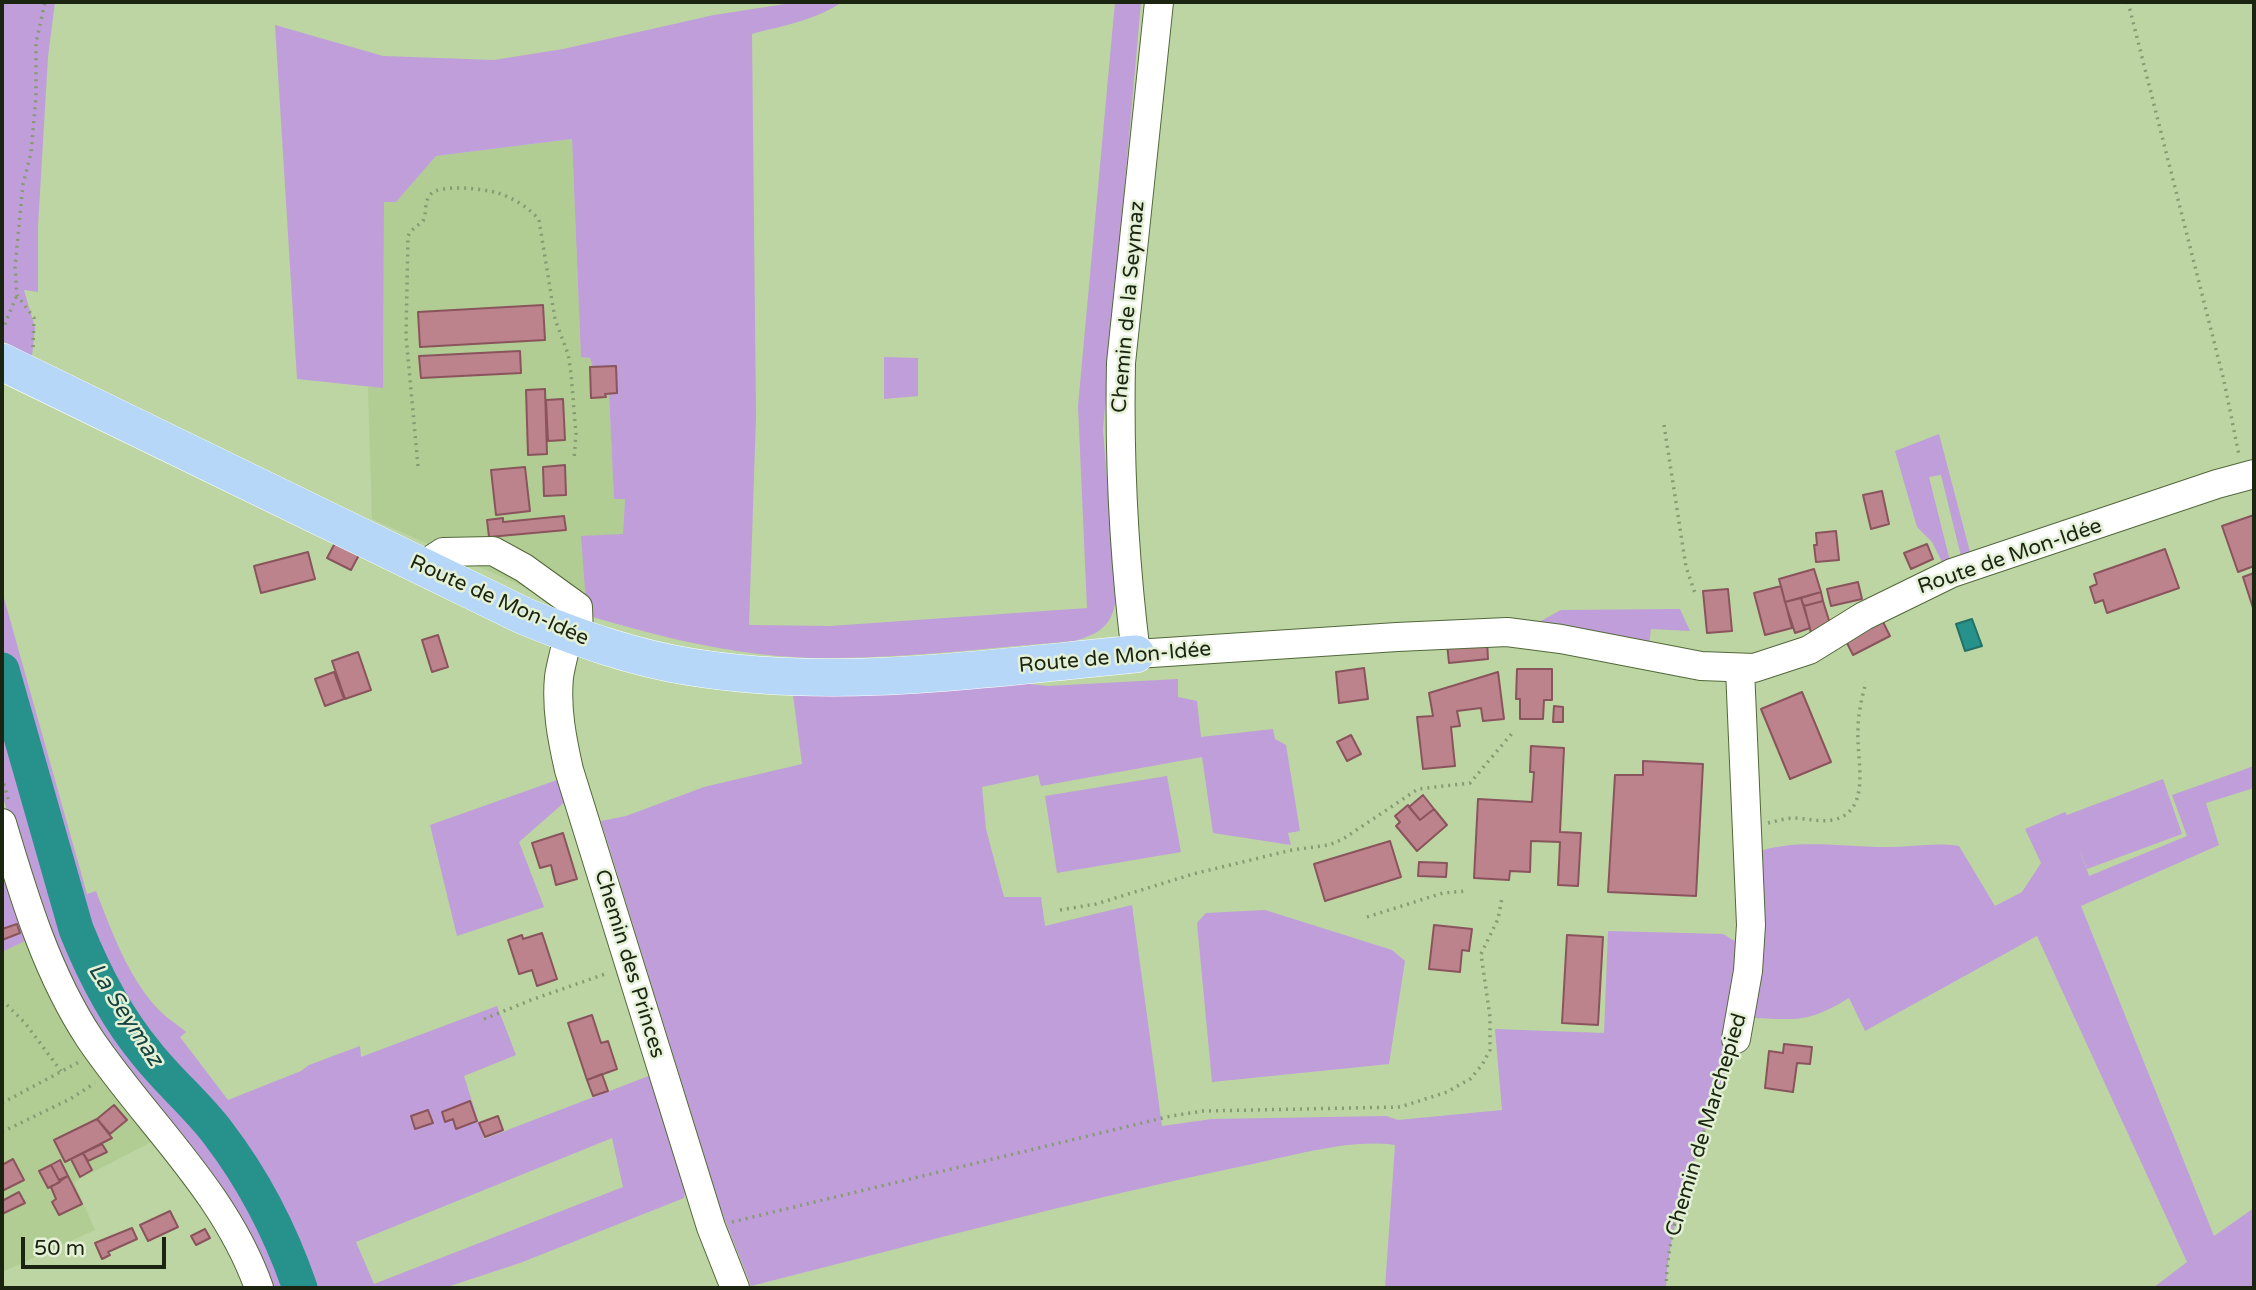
<!DOCTYPE html>
<meta charset="utf-8">
<style>
body{margin:0}
#map{position:relative;width:2256px;height:1290px;overflow:hidden;background:#bcd5a3;font-family:"Varela Round",sans-serif}
canvas{display:block}
.frame{position:absolute;inset:0;border:4px solid #1b2411;pointer-events:none}
.scale{position:absolute;left:21px;top:1237px;width:145px;height:32px;box-sizing:border-box;border:4px solid #1b2411;border-top:0;padding-left:9px;font-size:21px;line-height:24px;white-space:nowrap;color:#1b2411;-webkit-text-stroke:5px #e4f1d7;paint-order:stroke}
</style>
<div id="map">
<canvas width="2256" height="1290"></canvas>
<div class="frame"></div>
<div class="scale">50 m</div>
</div>
<script>
const ctx = document.querySelector('canvas').getContext('2d');
ctx.lineJoin = 'round';
function paint(path, color) {
  ctx.fillStyle = color;
  ctx.fill(path, 'evenodd');
}
function strokePath(path, color, width, dash) {
  ctx.strokeStyle = color;
  ctx.lineWidth = width;
  ctx.lineCap = dash ? 'butt' : 'round';
  ctx.setLineDash(dash || []);
  ctx.stroke(path);
}
function label(font, color, halo, rows, align = 'center') {
  ctx.font = font + ' "Varela Round",sans-serif';
  ctx.lineWidth = 5;
  ctx.setLineDash([]);
  ctx.textBaseline = 'middle';
  ctx.strokeStyle = halo;
  ctx.fillStyle = color;
  for (const [text, x, y, turn = 0] of rows) {
    ctx.save();
    ctx.translate(x, y);
    ctx.rotate((+turn || 0) * Math.PI / 180);
    ctx.textAlign = isNaN(turn) ? turn : align;
    if (halo) ctx.strokeText(text, 0, 0);
    ctx.fillText(text, 0, 0);
    ctx.restore();
  }
}
paint(new Path2D(`
 M572,139L581,356L590,358L593,367H590L591,397H606L605,394H609L614,499H625L623,534L587,615L372,519L368,387H383L384,202H396L436,156Z
 M27,940L155,1140L74,1182L95,1230L2,1272V952Z`), '#b1cd94');
paint(new Path2D(`
 M2,2H55L48,57L38,226V292L24,290L35,328L32,356L2,341Z
 M798,2H842C814,21 784,25 752,34L756,417L749,625L831,626L1087,608L1078,406L1115,2H1141L1103,429L1116,597C1113,625 1101,633 1075,641C997,647 918,657 839,658C754,660 668,640 587,615L581,536L623,534L625,499H614L609,394L617,393L616,366L593,367L590,358L581,357L572,139L436,156L396,202H384L383,388L297,379L275,25L383,56L494,60L563,49L714,15Z
 M884,357L918,358V396L884,399Z
 M1939,434L1970,552L1961,556L1941,475L1929,477L1950,561L1943,564L1932,542L1917,527L1895,451Z
 M2,591L87,894L96,891C112,932 127,975 157,1008C165,1017 177,1024 186,1032L180,1037L228,1100L301,1071L309,1065L360,1046L361,1057L497,1006L516,1055L464,1076L484,1139L654,1074L687,1180L684,1198L520,1263L444,1288H270L173,1130L76,997L19,850L2,794ZM612,1138L623,1187L374,1284L356,1242Z
 M1680,609L1690,631L1651,629L1649,646L1539,622L1561,610Z
 M1178,679V697L1197,701L1201,737L1273,729L1275,739L1286,745L1300,831L1288,833L1291,845L1213,833L1202,757L1041,786L1038,775L982,787L986,829L1004,897H1041L1045,926L1132,905L1162,1126L1212,1119L1386,1116L1398,1120L1502,1110L1495,1029L1604,1033L1608,931L1723,934L1743,946C1741,973 1742,1017 1735,1042C1713,1124 1669,1202 1666,1288H1385L1395,1145C1347,1138 1286,1158 1238,1167C1074,1201 913,1245 751,1286L721,1210L601,821L626,816L704,787L802,764L793,695L871,694L1011,682L1048,686Z
 M2254,766V788L2206,803L2219,845L2081,906L2214,1236L2254,1208V1288H2153L2187,1262L2037,936L1865,1031L1849,998C1809,1022 1800,1020 1754,1018L1760,973L1757,852C1795,838 1847,847 1888,847C1912,847 1936,842 1959,846L1995,906L2022,892L2041,863L2025,829L2065,812L2067,815L2163,779L2182,834L2087,869L2077,842L2089,876L2187,836L2172,795Z
 M1167,776L1181,852L1057,873L1045,796Z
 M560,779L567,800L519,842L544,907L457,936L430,825Z
 M2,864L27,940L2,952Z
 M1265,910L1392,950L1405,961L1389,1064L1212,1082L1197,923L1206,913Z`), '#bf9eda');
const water = new Path2D(`
 M1972,619L1982,646L1965,651L1956,624Z`);
paint(water, '#27918b');
strokePath(water, '#237066', 2);
strokePath(new Path2D(`
 M2,670L76,929C94,974 116,1017 147,1054C169,1082 197,1105 218,1133C254,1180 281,1233 300,1288`), '#27918b', 35);
const building = new Path2D(`
 M543,305L545,340L420,347L418,312Z
 M520,351L521,373L421,378L419,356Z
 M616,366L617,393L605,394L606,397L591,398L590,367Z
 M545,389L547,454L528,455L526,390Z
 M563,399L565,440L548,441L546,400Z
 M565,465L566,495L544,496L543,467Z
 M525,467L530,511L496,515L491,470Z
 M1882,491L1889,524L1871,529L1863,495Z
 M2254,515V566L2238,572L2222,526Z
 M564,516L566,530L489,537L487,520L503,518V522Z
 M1836,531L1839,560L1816,562L1814,545H1817L1816,533Z
 M335,543L359,555L351,570L327,558Z
 M1927,544L1933,559L1911,569L1904,553Z
 M2165,549L2179,588L2107,613L2103,600L2095,603L2090,587L2097,584L2094,574Z
 M308,552L315,579L261,593L254,566Z
 M1814,569L1821,592L1785,602L1779,579Z
 M2254,573V611L2243,577Z
 M1858,582L1862,599L1831,606L1827,589Z
 M1781,586L1792,628L1765,635L1754,593Z
 M1728,589L1732,631L1707,633L1703,591Z
 M1821,592L1823,601L1804,606L1801,598Z
 M1801,598L1810,628L1795,633L1785,602Z
 M1823,601L1831,627L1811,633L1804,606Z
 M1881,618L1890,636L1853,655L1844,637Z
 M438,635L448,667L432,672L422,640Z
 M1487,640L1488,659L1449,663L1447,644Z
 M358,652L371,690L345,699L332,661Z
 M1364,668L1368,699L1339,703L1336,672Z
 M1517,669H1552V700H1544L1543,719H1520V699H1516Z
 M334,672L344,699L325,706L315,679Z
 M1498,672L1504,719L1483,721L1481,708L1457,711L1460,726L1451,727L1455,766L1423,769L1417,717L1433,716L1429,693Z
 M1802,692L1831,762L1790,779L1761,709Z
 M1554,706L1563,707V722H1553Z
 M1351,735L1361,754L1347,761L1337,742Z
 M1531,746L1564,748L1560,832L1581,833L1578,886L1558,885L1560,842L1531,841L1530,872L1510,871L1509,880L1474,878L1478,799L1532,802L1534,772H1530Z
 M1643,761L1703,764L1696,896L1608,892L1615,775H1643Z
 M1423,795L1434,809L1420,820L1409,807Z
 M1408,805L1420,820L1434,809L1447,825L1417,851L1396,826L1400,822L1395,816Z
 M563,833L577,879L556,885L551,865L540,868L532,843Z
 M1390,841L1401,877L1325,901L1314,864Z
 M1419,862L1447,863L1446,877L1418,876Z
 M17,924L20,933L2,940V929Z
 M1434,925L1472,929L1469,951L1462,950L1460,972L1429,969Z
 M542,933L557,979L537,986L532,970L519,974L508,940L522,935L523,939Z
 M1567,935L1603,937L1598,1025L1562,1023Z
 M592,1015L601,1043L608,1041L617,1069L587,1080L568,1023Z
 M1784,1044L1812,1047L1810,1064L1797,1063L1793,1092L1765,1088L1769,1051L1783,1053Z
 M602,1074L608,1091L593,1096L587,1080Z
 M470,1101L477,1121L456,1129L453,1119L445,1122L442,1112Z
 M114,1105L127,1120L110,1134L97,1119Z
 M428,1110L433,1123L415,1129L411,1116Z
 M498,1116L503,1130L485,1137L479,1123Z
 M97,1119L112,1138L65,1162L54,1140Z
 M102,1144L107,1152L88,1161L83,1153Z
 M83,1153L92,1170L80,1177L71,1159Z
 M13,1159L24,1180L2,1191V1165Z
 M60,1160L68,1176L59,1180L51,1165Z
 M51,1165L60,1182L48,1188L39,1171Z
 M68,1176L82,1204L59,1215L52,1202L56,1199L51,1187Z
 M19,1192L25,1203L2,1214V1201Z
 M170,1211L178,1227L148,1241L140,1225Z
 M132,1228L137,1239L108,1252L110,1255L102,1259L95,1243Z
 M205,1229L210,1238L196,1245L191,1236Z`);
paint(building, '#bd838c');
strokePath(building, '#8a545d', 2);
const minor = new Path2D(`
 M1159,2L1121,363C1119,460 1124,558 1136,654L1397,637L1507,632L1561,639L1701,666L1754,668L1809,650L1864,616L1952,573L2217,484L2254,474
 M420,567L443,552L493,551L524,568L578,607L579,638
 M568,634C566,648 561,663 559,677C556,709 562,739 569,770L711,1227L735,1288
 M2,823C24,897 47,974 90,1039C147,1123 225,1191 259,1288
 M1736,1039L1748,971L1751,925L1740,669`);
const major = new Path2D(`
 M2,362L524,616C578,638 633,658 691,667C839,691 989,668 1136,654`);
strokePath(minor, '#52683a', 30);
strokePath(major, '#fff', 38);
strokePath(new Path2D(`
 M2128,2L2224,381L2239,455
 M2,331L17,295
 M33,347L34,318L17,295L15,267L23,184L31,153L36,97V43L45,2
 M1664,425L1686,567L1696,596
 M418,466L406,336L408,236L411,231L423,221C427,213 424,202 430,195C439,183 484,189 498,193C513,198 530,208 539,220L555,319L568,354L571,373L576,434L574,459
 M2,777L9,802
 M1768,823C1777,821 1786,818 1795,818C1808,819 1820,822 1833,820C1873,811 1856,759 1858,730C1858,714 1862,697 1866,682
 M1060,910L1096,904L1193,874L1292,850L1329,845L1343,839L1418,789L1470,783L1514,731
 M1367,917L1443,893L1466,891
 M2,1000L25,1023L61,1071
 M484,1019L531,1000L608,973
 M2,1103L79,1062
 M2,1132L70,1099L95,1083
 M732,1222L1171,1116L1203,1111L1400,1107L1447,1092L1470,1079L1482,1065L1490,1050V1017L1481,954L1498,919L1502,898
 M1666,1288C1668,1210 1705,1135 1729,1061`), '#879b73', 3.5, [2, 5]);
strokePath(minor, '#fff', 28);
strokePath(major, '#b6d7f8', 37);
label('21px', '#1b2411', '#e4f1d7', [
 ["Chemin de la Seymaz",1129,307,-85],
 ["Route de Mon-Idée",2010,557,-19],
 ["Route de Mon-Idée",499,601,24],
 ["Route de Mon-Idée",1115,658,-5],
 ["Chemin des Princes",629,964,73],
 ["Chemin de Marchepied",1707,1125,-73]
]);
label('italic 23px', '#15423f', '#e4f1d7', [
 ["La Seymaz",125,1015,57]
]);
</script>
